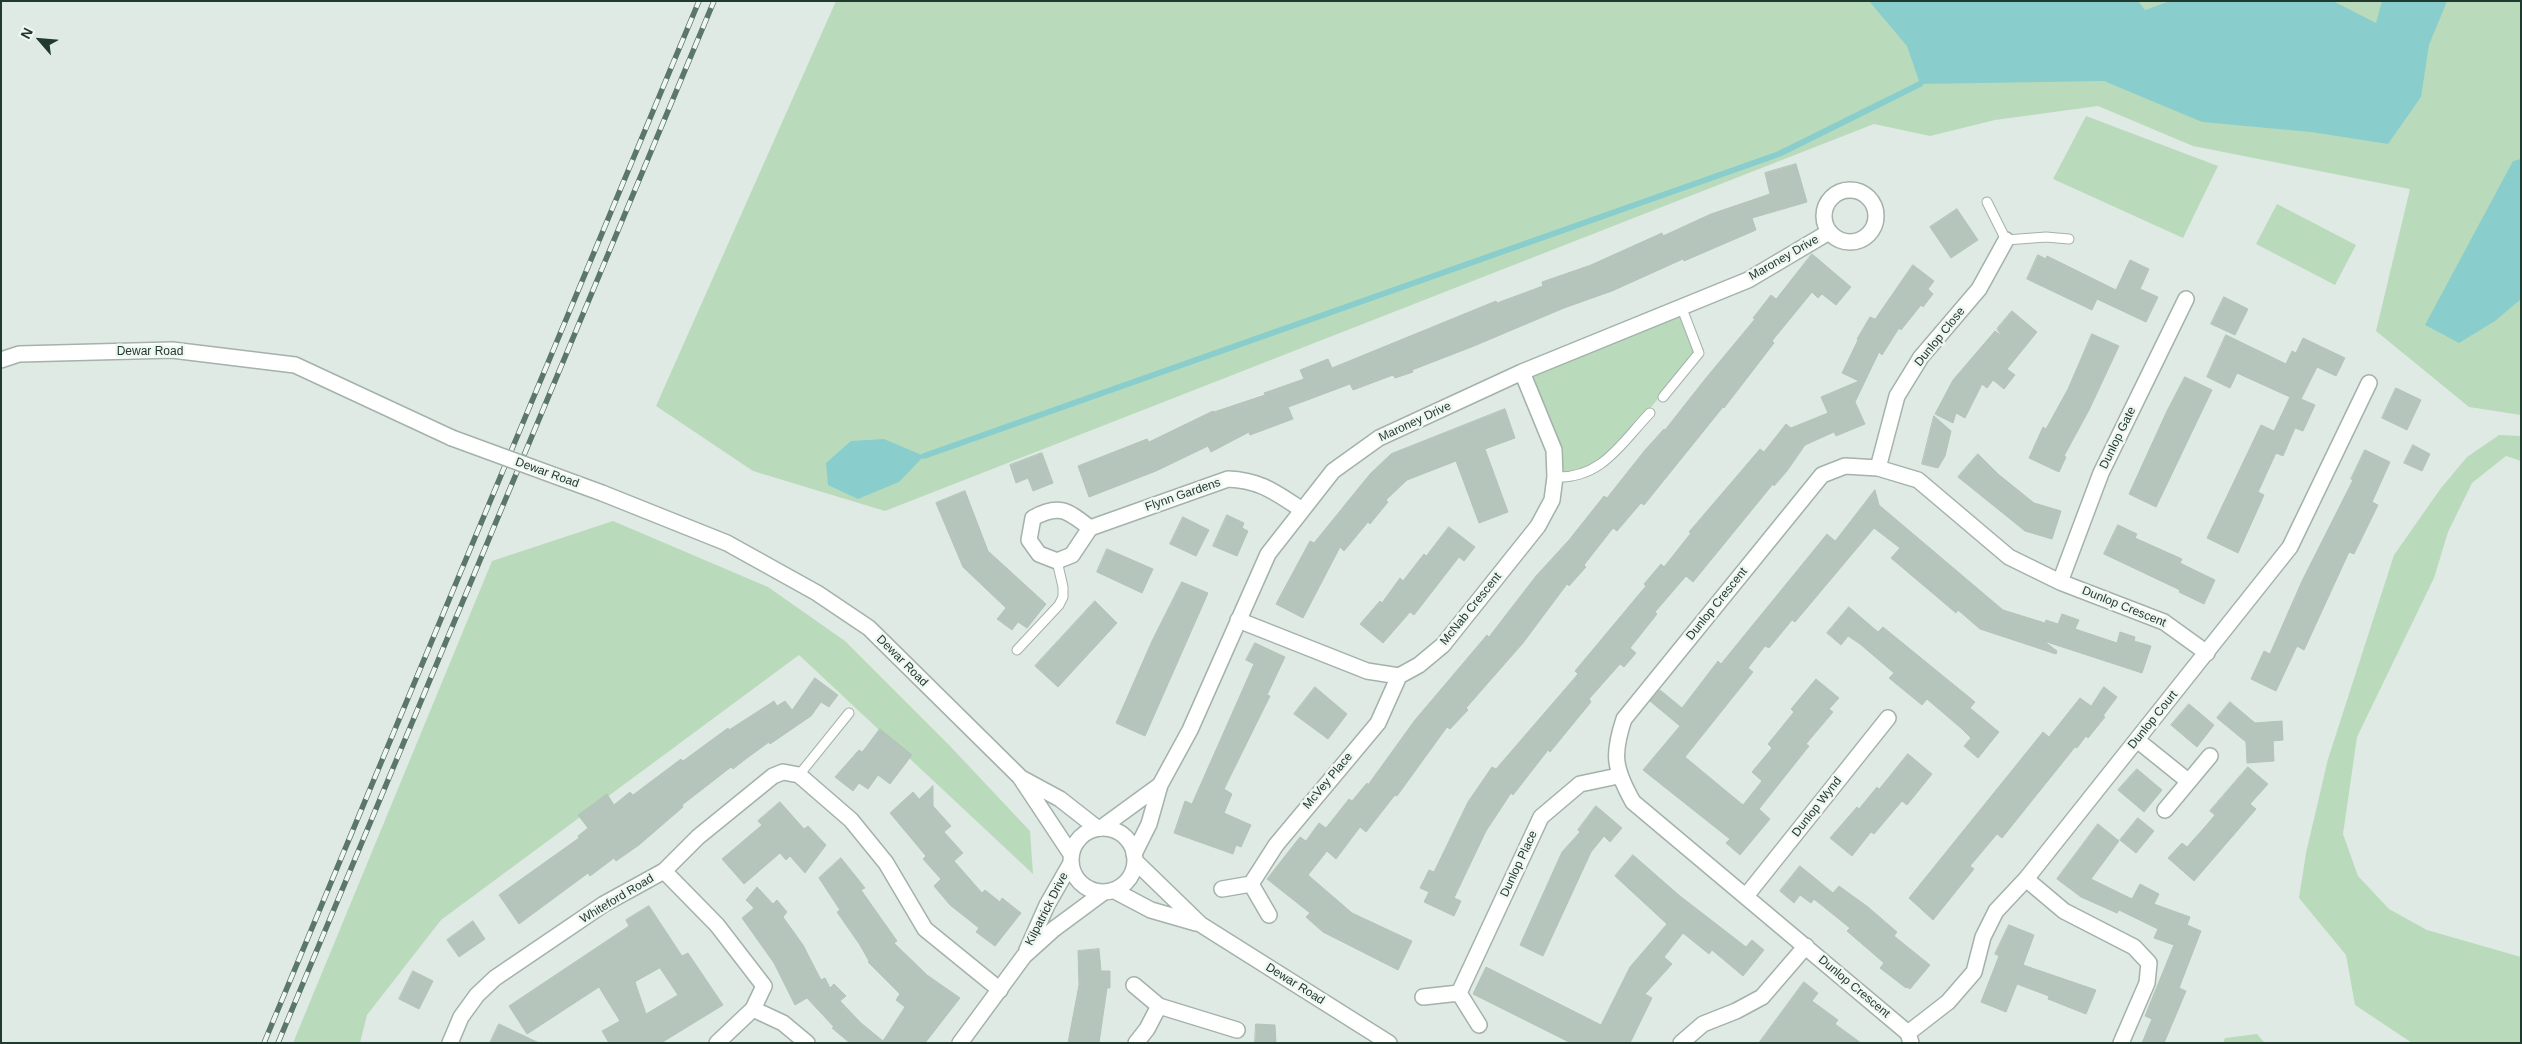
<!DOCTYPE html>
<style>
body{margin:0}
#map{position:relative;width:2522px;height:1044px;overflow:hidden;background:#e0eae4;font-family:Arial,sans-serif}
canvas{display:block}
.frame{position:absolute;inset:0;border:2px solid #213a2f;pointer-events:none}
.north{position:absolute;left:15px;top:15px;width:50px;height:50px;-webkit-text-stroke:4px #f0f7f2;paint-order:stroke;rotate:297deg;font-size:14px;font-weight:700;line-height:20px;text-align:center;color:#213a2f}
.north::after{content:'';display:block;margin:auto;width:18px;height:22px;background:#213a2f;clip-path:polygon(50% 0,100% 100%,50% 72%,0 100%)}
</style>
<div id="map">
<canvas width="2522" height="1044"></canvas>
<div class="frame"></div>
<div class="north">N</div>
</div>
<script>
const ctx = document.querySelector('canvas').getContext('2d');
ctx.lineJoin = 'round';
function paint(path, color) {
  ctx.fillStyle = color;
  ctx.fill(path, 'evenodd');
}
function strokePath(path, color, width, dash) {
  ctx.strokeStyle = color;
  ctx.lineWidth = width;
  ctx.lineCap = dash ? 'butt' : 'round';
  ctx.setLineDash(dash || []);
  ctx.stroke(path);
}
function label(font, color, halo, rows, align = 'center') {
  ctx.font = font + ' Arial,sans-serif';
  ctx.lineWidth = 5;
  ctx.setLineDash([]);
  ctx.textBaseline = 'middle';
  ctx.strokeStyle = halo;
  ctx.fillStyle = color;
  for (const [text, x, y, turn = 0] of rows) {
    ctx.save();
    ctx.translate(x, y);
    ctx.rotate((+turn || 0) * Math.PI / 180);
    ctx.textAlign = isNaN(turn) ? turn : align;
    if (halo) ctx.strokeText(text, 0, 0);
    ctx.fillText(text, 0, 0);
    ctx.restore();
  }
}
paint(new Path2D(`
 M836,1H2521V415L2469,407L2376,331L2410,189L2193,146L2098,106L1995,120L1930,136L1874,124L885,511L753,471L656,406Z
 M2086,116L2218,166L2183,238L2053,179Z
 M2277,204L2356,245L2335,285L2256,244Z
 M1679,311L1696,354L1652,406L1597,464L1582,472L1557,475L1525,374Z
 M2499,435L2521,436V461L2506,456L2472,483L2448,532L2434,578L2357,737L2343,834L2358,876L2389,909L2427,930L2521,957V1043H2412L2355,1005L2346,955L2299,898L2306,853L2328,759L2394,555L2441,488L2467,457Z
 M613,521L768,587L845,641L949,745L1030,831L1033,874L799,655L441,920L367,1015L360,1043H293L492,561Z
 M2257,1034L2265,1043H2223L2225,1038Z`), '#b9dbbc');
paint(new Path2D(`
 M1869,1H2138L2145,10L2170,1H2333L2376,23L2382,1H2447L2429,45L2421,97L2388,144L2311,132L2202,122L2104,81L1920,84L1907,46Z
 M2521,159V299L2495,321L2459,343L2425,325L2513,161Z
 M884,439L924,456L899,482L858,499L828,485L826,463L851,441Z`), '#89cecd');
strokePath(new Path2D(`
 M924,456L1779,154L1920,84`), '#89cecd', 6);
const building = new Path2D(`
 M1796,164L1807,202L1752,218L1756,230L1684,261L1683,259L1612,291L1564,308L1474,346L1412,370L1413,372L1395,378L1393,375L1353,390L1350,384L1302,402L1288,407L1293,419L1250,435L1249,432L1211,452L1208,446L1156,471L1089,497L1078,466L1147,439L1149,442L1213,411L1214,412L1265,395L1264,393L1304,379L1300,370L1328,359L1332,368L1496,301L1497,303L1543,286L1542,282L1591,265L1662,233L1663,236L1711,214L1770,194L1765,173Z
 M1957,209L1978,240L1951,258L1930,227Z
 M1812,254L1851,287L1836,305L1822,294L1818,298L1812,292L1772,341L1774,343L1724,408L1723,407L1644,505L1641,503L1617,531L1613,528L1584,565L1586,567L1569,586L1567,584L1523,643L1466,708L1468,710L1450,729L1447,727L1397,796L1395,795L1366,832L1360,827L1336,859L1327,851L1308,875L1352,913L1412,941L1398,970L1323,932L1306,917L1310,913L1267,879L1300,837L1306,841L1319,823L1326,828L1349,799L1352,801L1367,783L1368,785L1415,720L1487,635L1489,637L1536,576L1569,540L1604,496L1607,498L1645,450L1664,429L1665,430L1706,378L1755,319L1753,318L1771,295L1776,299Z
 M2038,255L2046,259L2047,256L2116,290L2130,260L2149,269L2140,289L2158,297L2146,322L2097,299L2092,310L2027,279Z
 M1913,265L1934,281L1928,289L1933,294L1923,307L1921,305L1901,330L1899,328L1882,355L1879,352L1855,402L1865,424L1836,436L1834,432L1805,445L1787,471L1774,486L1773,484L1693,582L1686,576L1655,612L1657,614L1630,648L1636,653L1624,667L1620,664L1589,699L1591,702L1550,752L1548,750L1513,795L1511,793L1486,831L1454,898L1461,901L1454,916L1424,902L1429,892L1420,888L1429,870L1434,872L1468,802L1492,767L1496,769L1578,674L1575,671L1646,586L1644,584L1661,564L1664,567L1691,533L1689,532L1760,449L1764,452L1786,424L1791,428L1828,413L1821,397L1859,381L1842,373L1858,340L1857,339L1870,317L1875,319Z
 M2224,297L2248,309L2235,335L2211,324Z
 M2012,311L2037,332L2007,369L2015,375L2004,389L1993,380L1987,388L1982,384L1965,418L1956,413L1953,423L1935,414L1953,380L1995,331L2002,336L1997,329Z
 M2092,334L2119,346L2089,410L2064,456L2066,457L2059,472L2029,458L2043,427L2046,429L2068,389Z
 M2226,335L2286,364L2292,351L2296,353L2303,338L2345,358L2336,376L2317,367L2301,399L2315,405L2303,431L2295,428L2283,456L2276,453L2258,492L2264,495L2238,553L2207,538L2261,425L2274,431L2290,397L2237,373L2230,388L2207,377Z
 M2185,377L2212,390L2156,507L2129,494L2167,411Z
 M2396,388L2421,400L2407,430L2382,418Z
 M1505,409L1515,438L1485,449L1508,512L1479,523L1456,461L1407,480L1386,500L1388,502L1370,524L1368,522L1344,551L1340,547L1303,618L1276,604L1310,541L1314,543L1370,474L1391,454Z
 M1934,416L1951,431L1945,456L1938,468L1922,464Z
 M2413,445L2430,454L2422,471L2404,463Z
 M2365,450L2390,462L2372,502L2378,505L2354,554L2349,552L2304,650L2297,646L2276,691L2251,679L2264,651L2270,654L2302,581L2353,480L2351,479Z
 M1042,453L1053,483L1033,491L1028,478L1016,483L1010,465Z
 M1978,454L1998,474L2034,503L2061,511L2052,539L2025,531L1958,477Z
 M1875,490L1879,505L2003,610L2045,623L2046,620L2058,624L2062,614L2079,620L2075,629L2117,643L2120,632L2135,637L2134,641L2151,646L2142,673L2044,641L2057,651L2056,654L1980,629L1958,610L1956,613L1891,558L1900,548L1874,528L1795,622L1792,620L1769,648L1765,646L1748,668L1753,672L1685,757L1743,805L1762,781L1752,772L1772,748L1768,744L1794,712L1791,709L1816,679L1839,698L1829,709L1833,712L1806,744L1809,746L1759,809L1770,819L1740,855L1726,843L1730,839L1643,770L1680,726L1650,701L1660,690L1682,708L1718,661L1721,664L1827,534L1835,541Z
 M965,491L988,551L1046,604L1027,628L1018,622L1012,630L997,619L1006,608L963,567L936,503Z
 M1227,515L1244,523L1242,528L1248,531L1237,556L1213,546Z
 M1183,517L1209,530L1196,556L1170,544Z
 M2118,525L2137,534L2135,538L2182,559L2180,563L2215,580L2204,604L2179,592L2180,590L2104,554Z
 M1449,527L1475,547L1464,561L1459,557L1414,615L1410,612L1383,643L1360,624L1380,601L1382,603L1400,578L1403,581L1424,554L1426,556Z
 M1107,549L1153,569L1142,593L1097,572Z
 M1182,582L1208,593L1145,736L1116,723L1152,641Z
 M1095,601L1117,623L1058,687L1035,666Z
 M1849,607L1878,632L1883,627L1975,702L1970,708L1999,732L1978,758L1964,746L1971,738L1962,729L1927,699L1922,705L1889,678L1894,673L1860,644L1848,636L1841,645L1827,633Z
 M1255,643L1285,657L1267,695L1270,696L1224,789L1232,794L1224,813L1251,825L1241,847L1236,845L1233,854L1174,833L1185,801L1192,804L1254,664L1246,660Z
 M815,678L838,695L829,707L821,702L811,716L770,744L769,742L747,758L733,769L731,767L682,805L683,807L639,845L616,861L614,858L590,876L588,873L519,924L499,895L579,838L578,836L588,828L578,815L607,794L614,805L630,792L633,795L681,759L683,761L728,728L729,730L774,701L777,706L785,701L792,710Z
 M1315,687L1347,714L1328,739L1294,714Z
 M2104,687L2117,697L2103,716L2105,717L2088,738L2086,736L2077,748L2075,747L2002,838L1997,834L1970,866L1974,869L1933,920L1909,898L2043,732L2049,737L2080,698L2091,706Z
 M2230,702L2255,723L2282,721L2283,740L2273,741L2274,761L2247,763L2246,742L2217,718Z
 M2189,704L2214,725L2197,747L2171,725Z
 M880,729L912,755L890,784L878,775L868,789L859,783L853,791L835,777L859,750L862,752Z
 M1908,754L1932,774L1907,805L1902,801L1874,834L1871,832L1852,856L1830,838L1857,807L1859,809L1877,787L1879,789Z
 M2248,767L2268,784L2250,804L2256,809L2194,881L2168,858L2182,843L2187,847L2204,828L2215,815L2210,811Z
 M2137,769L2162,790L2144,812L2118,790Z
 M933,786V806L951,826L944,832L963,853L954,861L982,893L985,890L1000,902L1002,898L1021,913L995,946L976,932L979,928L950,905L934,886L941,879L923,859L926,856L890,813L913,792L919,799Z
 M780,802L804,829L808,826L826,845L805,873L790,856L786,860L780,853L744,884L722,859L762,825L758,821Z
 M1596,806L1622,828L1610,842L1604,836L1591,852L1543,956L1520,945L1562,852L1580,832L1578,830Z
 M2138,818L2154,831L2136,853L2120,840Z
 M2098,824L2119,841L2091,879L2132,899L2140,884L2159,894L2154,904L2190,917L2187,925L2201,931L2179,988L2186,991L2164,1043H2142L2152,1019L2145,1016L2174,945L2154,938L2158,929L2119,910L2117,913L2081,897L2057,879Z
 M1633,855L1680,896L1746,947L1752,940L1764,950L1743,976L1712,950L1709,954L1683,933L1664,957L1672,964L1645,994L1652,998L1630,1043H1571L1473,994L1486,967L1601,1025L1630,967L1667,924L1615,876Z
 M841,858L865,888L861,890L897,941L894,943L927,975L960,998L925,1043H850L832,1028L834,1027L807,998L795,1005L774,963L742,918L754,908L746,900L757,887L773,904L777,900L787,912L783,917L803,945L821,980L825,978L830,988L834,984L846,996L840,1001L861,1023L883,1041L905,1007L896,1000L900,994L868,962L869,961L860,945L837,912L840,910L819,878Z
 M1800,866L1833,893L1839,886L1868,907L1897,932L1894,936L1930,965L1910,989L1907,987L1906,988L1880,968L1884,963L1847,931L1850,928L1814,899L1811,903L1800,895L1794,903L1780,891Z
 M649,906L682,956L688,953L723,1005L661,1043H609L602,1031L620,1021L599,987L527,1034L509,1006L629,926L626,920ZM660,968L678,995L646,1014L635,982Z
 M473,921L485,939L459,957L447,940Z
 M2009,925L2034,935L2023,965L2096,990L2086,1014L2048,999L2049,996L2017,984L2006,1012L1981,1002L1999,956L1995,954Z
 M1099,949L1101,971H1110V988H1107L1099,1043H1068L1079,985L1078,951Z
 M413,971L433,981L419,1009L399,999Z
 M1804,982L1818,993L1812,1001L1838,1020L1835,1024L1861,1043H1759Z
 M499,1024L539,1043H490Z
 M1256,1024L1275,1025L1276,1043H1255Z`);
paint(building, '#b5c5bc');
strokePath(building, '#b2c4b9', 1);
const service = new Path2D(`
 M1987,202L2006,240L2046,237L2069,239
 M1663,397L1699,353L1681,306
 M1555,477C1602,479 1621,443 1650,413
 M1017,650L1059,605L1063,597V587L1057,561
 M799,775L849,713`);
const minor = new Path2D(`
 M1824 216a26 26 0 1 1 52 0a26 26 0 1 1-52 0Z
 M1878,468L1897,396L1921,357L1979,289L2006,240
 M1090,528L1072,555L1057,561L1039,554L1029,540L1033,518C1059,503 1068,511 1090,528L1228,479C1260,480 1276,493 1301,509
 M2060,582L2101,473L2186,299
 M1238,620L1367,671L1399,676L1419,665L1443,645L1538,526L1552,500L1555,477L1554,450L1522,372
 M2137,740L2188,781
 M2165,810L2210,756
 M1101,828L1160,785
 M1134,854L1149,824L1160,785L1190,730L1268,554L1333,471L1379,438L1522,372L1748,280L1829,232
 M664,871L717,925L764,986L753,1009L717,1043
 M2026,879L2064,911L2134,947L2149,963L2147,983L2121,1043
 M1222,889L1251,884
 M1746,896L1888,718
 M1269,915L1251,884L1276,845L1378,723L1399,676
 M1134,985L1159,1006
 M1459,993L1541,817L1580,784L1618,776
 M1423,997L1459,993L1479,1025
 M753,1009L783,1023L807,1043
 M1908,1033L1948,1002L1974,972L1983,937L1996,911L2026,879L2290,547L2369,383
 M450,1043L461,1017L477,995L495,978L604,904L664,871L698,837L773,776L783,772L799,775L851,820L886,863L925,929L1000,990
 M1136,1043L1147,1029L1159,1006L1237,1030
 M1681,1043L1703,1024L1736,1011L1762,997L1806,946
 M1911,1043L1908,1033L1633,802C1614,768 1612,755 1624,719L1822,475L1845,466L1878,468L1918,480L2009,557L2060,582L2164,622L2207,653`);
const tertiary = new Path2D(`
 M1,360L19,354L172,350L295,365L452,438
 M602,493L727,543L817,593L869,628L1020,777L1071,854
 M1023,779L1060,799L1097,828
 M1071 860a32 32 0 1 1 64 0a32 32 0 1 1-64 0Z
 M1135,861L1200,924L1389,1043
 M1113,890L1151,910L1196,923
 M1027,950L1047,905L1071,863
 M960,1043L1024,956L1054,929L1104,892`);
strokePath(service, '#a3b2aa', 11);
strokePath(minor, '#a3b2aa', 18);
strokePath(tertiary, '#a3b2aa', 18);
strokePath(service, '#fff', 9);
strokePath(minor, '#fff', 15);
strokePath(tertiary, '#fff', 15);
const rail = new Path2D(`
 M264,1043L699,1
 M278,1043L714,1`);
strokePath(rail, '#5b766a', 5.5);
strokePath(rail, '#f0f7f2', 4, [11]);
const tertiaryBridge = new Path2D(`
 M452,438L602,493`);
strokePath(tertiaryBridge, '#a3b2aa', 18, []);
strokePath(tertiaryBridge, '#fff', 15);
label('12px', '#213a2f', '#f0f7f2', [
 ["Maroney Drive",1784,258,-30],
 ["Dunlop Close",1940,337,-51],
 ["Dewar Road",150,352],
 ["Maroney Drive",1415,422,-25],
 ["Dunlop Gate",2118,438,-64],
 ["Dewar Road",547,473,20],
 ["Flynn Gardens",1183,495,-19],
 ["Dunlop Crescent",1717,604,-51],
 ["Dunlop Crescent",2124,607,22],
 ["McNab Crescent",1471,609,-51],
 ["Dewar Road",902,661,45],
 ["Dunlop Court",2153,720,-51],
 ["McVey Place",1328,781,-50],
 ["Dunlop Wynd",1817,807,-52],
 ["Dunlop Place",1519,864,-65],
 ["Whiteford Road",617,899,-31],
 ["Kilpatrick Drive",1047,909,-63],
 ["Dewar Road",1295,984,32],
 ["Dunlop Crescent",1854,987,40]
]);
</script>
